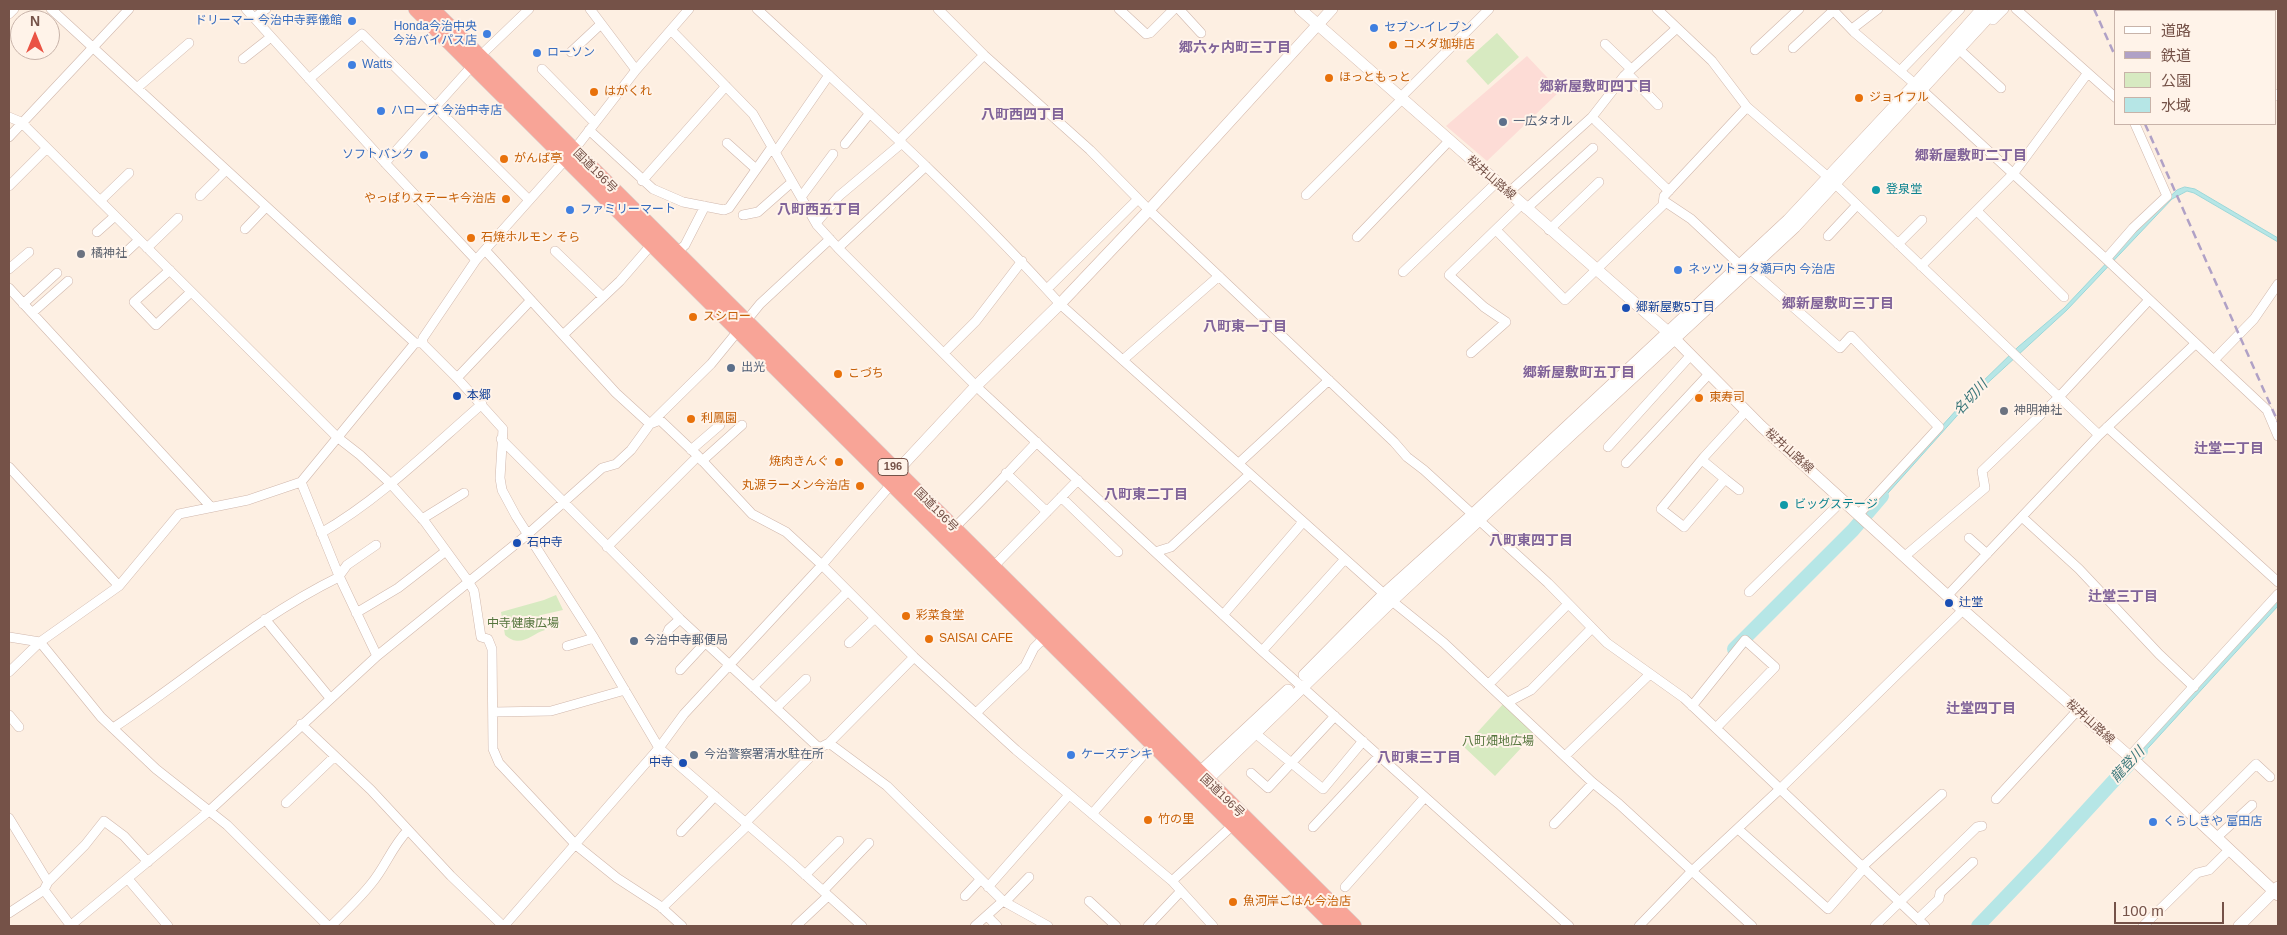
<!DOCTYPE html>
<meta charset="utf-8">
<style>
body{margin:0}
#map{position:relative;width:2287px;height:935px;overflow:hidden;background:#fdefe2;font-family:Helvetica,"Noto Sans JP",sans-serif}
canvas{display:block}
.frame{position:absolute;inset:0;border:10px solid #755248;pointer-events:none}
.legend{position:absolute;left:2114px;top:10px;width:162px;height:115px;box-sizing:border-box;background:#fff3e9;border:1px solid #c8b3a9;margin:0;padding:6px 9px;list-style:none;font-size:15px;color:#755248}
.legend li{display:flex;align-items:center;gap:10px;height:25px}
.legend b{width:25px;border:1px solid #c8b3a9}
.north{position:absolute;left:10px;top:10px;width:50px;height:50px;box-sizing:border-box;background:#fff3e9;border:1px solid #c8b3a9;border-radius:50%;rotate:0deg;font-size:14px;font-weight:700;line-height:20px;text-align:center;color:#755248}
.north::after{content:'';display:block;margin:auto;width:18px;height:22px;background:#ea5344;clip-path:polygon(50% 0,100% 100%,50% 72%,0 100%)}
.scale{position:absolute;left:2114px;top:902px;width:110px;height:22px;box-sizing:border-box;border:2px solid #755248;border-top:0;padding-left:6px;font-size:15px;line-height:18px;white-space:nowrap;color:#755248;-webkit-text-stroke:4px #fff3e9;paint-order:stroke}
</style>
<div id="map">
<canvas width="2287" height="935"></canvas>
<div class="frame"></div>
<ul class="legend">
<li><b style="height:6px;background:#fff"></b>道路</li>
<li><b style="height:6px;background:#b0a1c6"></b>鉄道</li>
<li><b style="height:14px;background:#d7eac1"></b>公園</li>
<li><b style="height:14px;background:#b6e6e6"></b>水域</li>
</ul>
<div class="north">N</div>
<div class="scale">100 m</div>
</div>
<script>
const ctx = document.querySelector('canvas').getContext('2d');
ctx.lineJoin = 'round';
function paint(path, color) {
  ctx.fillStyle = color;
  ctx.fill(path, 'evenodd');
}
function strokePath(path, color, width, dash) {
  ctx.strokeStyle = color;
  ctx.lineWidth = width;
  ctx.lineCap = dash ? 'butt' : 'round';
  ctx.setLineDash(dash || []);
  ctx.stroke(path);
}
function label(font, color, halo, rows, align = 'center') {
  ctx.font = font + ' Helvetica,"Noto Sans JP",sans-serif';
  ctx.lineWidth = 4;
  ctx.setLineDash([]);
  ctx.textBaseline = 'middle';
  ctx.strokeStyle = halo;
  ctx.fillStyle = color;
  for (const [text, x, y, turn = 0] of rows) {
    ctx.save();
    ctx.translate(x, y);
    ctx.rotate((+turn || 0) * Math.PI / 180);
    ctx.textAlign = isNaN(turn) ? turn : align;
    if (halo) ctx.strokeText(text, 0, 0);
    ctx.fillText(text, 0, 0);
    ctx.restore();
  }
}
paint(new Path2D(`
 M1527,56L1560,91L1487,161L1446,126Z`), '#fddcd6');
paint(new Path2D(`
 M1497,33L1519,57L1488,85L1466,61Z
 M556,595L563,610L541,615L545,630C531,634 521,649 505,635L501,612L544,600Z
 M1504,703L1536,732L1495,776L1464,747Z`), '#d7eac1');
const water = new Path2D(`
 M2185,187L2195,189L2278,238V242L2194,193L2187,191L2172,199L2067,310L1980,390L1872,511L1868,508L1977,387L2018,347L2064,308L2163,203L2177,190Z
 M2278,598V606L2139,758L2134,754Z`);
paint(water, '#b6e6e6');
strokePath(water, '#9cd7d8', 1);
strokePath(new Path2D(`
 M1734,649L1853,530L1882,496
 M1978,926L2044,857L2141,751`), '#b6e6e6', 14);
const street = new Path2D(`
 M51,9L415,343H419
 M246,9L387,165L476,260
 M590,9L636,70
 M757,9C861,105 966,199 1060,304L1392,601L1444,643L1592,782L1619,804L1752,926
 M938,9L984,55L1090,150L1149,210L1394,442L1407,457L1424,470L1548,583L1607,643L1684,698L1925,926
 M1119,9L1146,34L1150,33L1174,9
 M1179,9L1201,33
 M1657,9L1712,61L1747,107L1828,177L2099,435
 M1832,9L1854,32L1922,90L2106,259L2267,410L2278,436
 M2016,9L2116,98
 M2184,9L2187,11
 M9,14L14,9
 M254,18L266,9
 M1993,20L2004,9
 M1852,29L1878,9
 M671,30L753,114L817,225L838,248L979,389L1262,651L1569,926
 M1605,44L1631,69
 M1793,48L1834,10
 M1755,50L1799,9
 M571,52L601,24
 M1963,53L2001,88
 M479,57L529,9
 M243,59L271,37
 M542,69L595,123
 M1900,71L1960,9
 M1627,73L1658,105
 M309,79L362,34L529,200
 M137,88L189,43
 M2276,94L2278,96
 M1400,98L1489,9
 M9,117L21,122L337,437L360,455L390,483L425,522L468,581L474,591L481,637L488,639L492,649L493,749L499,763L576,845L617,878L660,906L682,926
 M1596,121L1669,191
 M589,130L653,189L683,202L724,210L729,208L772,147
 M9,137L129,9
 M899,140L984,55
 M727,143L756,169
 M845,144L870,113
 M775,153L829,75
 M385,163L472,66
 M642,181L726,86
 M9,186L47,148
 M1508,193L1592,117L1624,76L1677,28
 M1306,195L1401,100
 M200,196L226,170
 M801,197L833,154
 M100,201L129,173
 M1664,201L1691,219L1740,265
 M1526,209L1593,148
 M1977,211L2064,297
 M743,215L758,212L792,182
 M816,223L839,196L902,143
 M245,229L266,207
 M1496,230L1565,300L1663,205L1664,196L1747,107
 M1549,230L1599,182
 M97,232L115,216
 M1828,236L1857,205
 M1357,237L1449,141
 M1898,244L1922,220
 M147,248L178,218
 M838,248L926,166
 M485,250L616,393L650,424L660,420L698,456L752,514L786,532L822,565L914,657L1016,750L1172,881L1213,926
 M555,251L603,297
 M676,253L685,245L705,206
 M123,255L139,240
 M2106,259L2133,228L2167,196L2135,124
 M1921,266L2013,174L2087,74
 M9,269L29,252
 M170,270L134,302L156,325L191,292
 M1751,270L1840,348L1851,336L1939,427L1859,514
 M1403,272L1496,183
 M9,288L211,507
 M1047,289L1138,199
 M23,304L57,273
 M32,313L68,281
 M563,335L620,281L652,244
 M422,343L457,378L503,429L500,478L502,490L516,516L594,638L659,748L791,862L862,926
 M422,343L423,338L476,260L574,150L636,70L689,9
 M944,353L976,321L1022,261
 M1471,353L1506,322L1484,307L1449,275L1521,205
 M1124,359L1219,276
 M2214,360L2254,319L2278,284
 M457,378L531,300
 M2107,427L2278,582
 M501,439L680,619L819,748
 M1608,447L1690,356
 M691,450L720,425
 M1702,460L1725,479L1684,527L1661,509L1704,457L1746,411
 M702,461L742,425
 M1239,463L1329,380
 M1626,463L1709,374
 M9,467L119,586
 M1006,473L1047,512
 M1725,479L1739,490
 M301,482L339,576L377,656
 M1061,497L1118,552
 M2022,517L2079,569L2159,654L2194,687
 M422,519L464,493
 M954,528C983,500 1009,471 1037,442
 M321,533C380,499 430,449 482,404
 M1969,538L1987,554
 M607,547L698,456
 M1155,552L1171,547L1250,474
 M1905,556L1985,488L1982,471L2059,397L2149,300
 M993,567L1078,480
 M339,576L347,565L376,545
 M1749,592L1843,500
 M1948,595L2099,435L2195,344
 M356,613L398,588L446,551
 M1223,615L1303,522
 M265,619L330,698
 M9,637L40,642L101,717L156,769L227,825L328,926
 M664,641L669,629L680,619
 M849,643L875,618
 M567,646L594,638
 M1262,651L1345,559
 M680,670L705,643
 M9,672L40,642L119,586L179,514L248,500L301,482L415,343
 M1489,684L1568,604
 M753,687L848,591
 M1508,702L1531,690L1592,628
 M1692,706L1745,640L1775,667L1716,728
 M776,708L806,679
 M493,712L551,711L625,690
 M976,713L1025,666L1034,648L1046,636
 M9,715L19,727
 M301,724L371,790L451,876L503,926
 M113,728C189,678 257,617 339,577
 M1255,733L1323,789L1363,741
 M829,743L887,786L1003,901
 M1565,756L1650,674
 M2129,757L2278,594
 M1251,773L1268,788L1335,716
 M1996,799L2077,711
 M286,803L335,756
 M1092,814L1153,744
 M9,818L48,882L44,890L71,926
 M2198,822L2256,764L2270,777
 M745,823L819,748L829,743L914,657
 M1554,824L1593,783
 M1313,827L1379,756
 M1738,829L1828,909L1864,868
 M681,832L715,796
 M2216,838L2252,805
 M1862,867L1942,794
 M805,875L839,841
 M128,879L168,926
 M1172,881L1233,825
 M48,882L85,845L104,821L124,836L148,862
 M988,887L1069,795
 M1345,887L1425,797
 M823,891L869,843
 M965,896L980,880
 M1089,901L1116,926
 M1005,902L1029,877
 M662,908L748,825
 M9,913L44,890
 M987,916L997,926
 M1918,919L1939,899L1940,893L1973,862
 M70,926L209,811L377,656L528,534L602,468L616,464L631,450L650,424L711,364L760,304L830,239
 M331,926C344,913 359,899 371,884C386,866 391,848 408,830
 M504,926L659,748L684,714L822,565L894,481
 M796,926L828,896
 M975,926L1003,901L1048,926
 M1148,926L1181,891
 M1639,926L1691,872L1780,789L1963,610
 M1875,926L1977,827L1982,826
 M2143,926L2197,873L2209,870L2229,850`);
const secondary = new Path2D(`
 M1300,9L1668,332L1761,426L1963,610L2139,765L2278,895
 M897,471L976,386L1060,304L1149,210L1332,9
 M1304,675L1384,594L1473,514L1788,220L1915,84L1982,9
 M1196,779L1199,773L1288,690
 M1200,782L1207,780L1392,601L1795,227L1996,9
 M2239,926L2278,887`);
const highway = new Path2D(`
 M416,9L1335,926
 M432,9L1354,926`);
strokePath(street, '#d0b7ac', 10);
strokePath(secondary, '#d3b6a9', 12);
strokePath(highway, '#d8cfcc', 16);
strokePath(street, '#fff', 9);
strokePath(secondary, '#fff', 11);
strokePath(highway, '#f8a497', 15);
strokePath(new Path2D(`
 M2094,9L2116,58
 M2145,124L2278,422`), '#b0a1c6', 2.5, [8, 5]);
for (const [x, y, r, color] of [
 [352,21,5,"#3f7fe0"],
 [1374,28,5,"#3f7fe0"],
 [487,34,5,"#3f7fe0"],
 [1393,45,5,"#e8710a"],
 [537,53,5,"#3f7fe0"],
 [352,65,5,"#3f7fe0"],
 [1329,78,5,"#e8710a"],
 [594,92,5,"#e8710a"],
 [1859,98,5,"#e8710a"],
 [381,111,5,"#3f7fe0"],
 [1503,122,5,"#5c6f8a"],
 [424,155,5,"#3f7fe0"],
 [504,159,5,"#e8710a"],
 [1876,190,5,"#0f9aa8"],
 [506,199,5,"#e8710a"],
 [570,210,5,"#3f7fe0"],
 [471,238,5,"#e8710a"],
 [81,254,5,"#6b7280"],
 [1678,270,5,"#3f7fe0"],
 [1626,308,5,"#1a4fb4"],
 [693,317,5,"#e8710a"],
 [731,368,5,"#5c6f8a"],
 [838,374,5,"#e8710a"],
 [457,396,5,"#1a4fb4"],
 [1699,398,5,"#e8710a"],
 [2004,411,5,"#6b7280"],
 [691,419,5,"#e8710a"],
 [839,462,5,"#e8710a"],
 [860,486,5,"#e8710a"],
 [1784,505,5,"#0f9aa8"],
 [517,543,5,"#1a4fb4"],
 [1949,603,5,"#1a4fb4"],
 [906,616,5,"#e8710a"],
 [929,639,5,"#e8710a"],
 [634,641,5,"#5c6f8a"],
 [694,755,5,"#5c6f8a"],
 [1071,755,5,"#3f7fe0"],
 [683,763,5,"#1a4fb4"],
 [1148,820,5,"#e8710a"],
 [2153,822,5,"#3f7fe0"],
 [1233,902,5,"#e8710a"]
]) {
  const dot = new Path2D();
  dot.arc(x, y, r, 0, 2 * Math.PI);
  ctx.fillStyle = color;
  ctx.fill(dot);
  strokePath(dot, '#fff3e9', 2);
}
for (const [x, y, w] of [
 [893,467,30]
]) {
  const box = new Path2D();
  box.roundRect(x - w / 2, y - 8.5, w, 17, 4);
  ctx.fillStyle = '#fff3e9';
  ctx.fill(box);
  strokePath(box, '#755248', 1);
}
label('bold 11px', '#755248', null, [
 ["196",893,467]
]);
label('12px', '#366cbe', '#fff3e9', [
 ["ドリーマー 今治中寺葬儀館",342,21,"right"],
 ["Honda今治中央",477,27,"right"],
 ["今治バイパス店",477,41,"right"],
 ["セブン-イレブン",1384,28],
 ["ローソン",547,53],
 ["Watts",362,65],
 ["ハローズ 今治中寺店",391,111],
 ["ソフトバンク",414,155,"right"],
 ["ファミリーマート",580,210],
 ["ネッツトヨタ瀬戸内 今治店",1688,270],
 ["ケーズデンキ",1081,755],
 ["くらしきや 富田店",2163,822]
], 'left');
label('12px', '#c56008', '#fff3e9', [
 ["コメダ珈琲店",1403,45],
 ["ほっともっと",1339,78],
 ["はがくれ",604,92],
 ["ジョイフル",1869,98],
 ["がんば亭",514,159],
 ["やっぱりステーキ今治店",496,199,"right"],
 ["石焼ホルモン そら",481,238],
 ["スシロー",703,317],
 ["こづち",848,374],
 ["東寿司",1709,398],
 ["利鳳園",701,419],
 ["焼肉きんぐ",829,462,"right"],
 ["丸源ラーメン今治店",850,486,"right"],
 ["彩菜食堂",916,616],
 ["SAISAI CAFE",939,639],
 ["竹の里",1158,820],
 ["魚河岸ごはん今治店",1243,902]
], 'left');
label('12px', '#4e5e75', '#fff3e9', [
 ["一広タオル",1513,122],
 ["出光",741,368],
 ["今治中寺郵便局",644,641],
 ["今治警察署清水駐在所",704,755]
], 'left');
label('12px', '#755248', '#fff3e9', [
 ["国道196号",595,171,45],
 ["桜井山路線",1491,178,41],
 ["桜井山路線",1789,451,42],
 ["国道196号",936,510,45],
 ["桜井山路線",2090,722,42],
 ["国道196号",1222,796,44]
]);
label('12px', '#0d838f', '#fff3e9', [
 ["登泉堂",1886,190],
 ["ビッグステージ",1794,505]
], 'left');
label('12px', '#5b616d', '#fff3e9', [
 ["橘神社",91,254],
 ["神明神社",2014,411]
], 'left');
label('12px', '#164399', '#fff3e9', [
 ["郷新屋敷5丁目",1636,308],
 ["本郷",467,396],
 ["石中寺",527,543],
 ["辻堂",1959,603],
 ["中寺",673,763,"right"]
], 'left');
label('12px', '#55753d', '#fff3e9', [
 ["中寺健康広場",523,624],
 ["八町畑地広場",1498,742]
]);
label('bold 14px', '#806399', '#fff3e9', [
 ["郷六ヶ内町三丁目",1235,48],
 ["郷新屋敷町四丁目",1596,87],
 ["八町西四丁目",1023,115],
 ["郷新屋敷町二丁目",1971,156],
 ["八町西五丁目",819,210],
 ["郷新屋敷町三丁目",1838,304],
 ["八町東一丁目",1245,327],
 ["郷新屋敷町五丁目",1579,373],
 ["辻堂二丁目",2229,449],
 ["八町東二丁目",1146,495],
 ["八町東四丁目",1531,541],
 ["辻堂三丁目",2123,597],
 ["辻堂四丁目",1981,709],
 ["八町東三丁目",1419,758]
]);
label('italic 14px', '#3c787b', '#fff3e9', [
 ["名切川",1971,398,-47],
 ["龍登川",2128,765,-47]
]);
</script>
